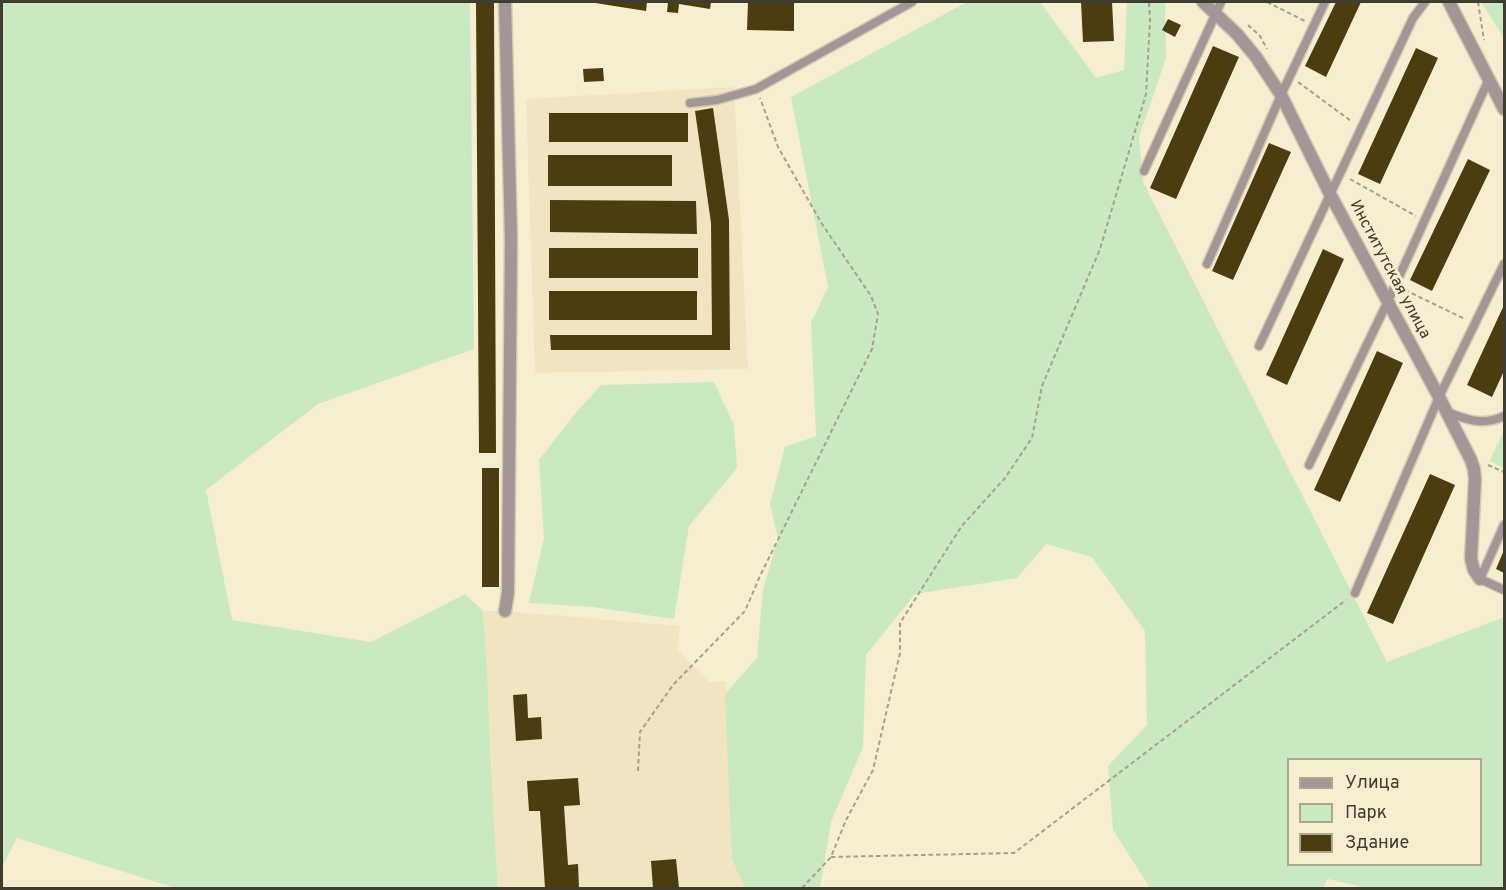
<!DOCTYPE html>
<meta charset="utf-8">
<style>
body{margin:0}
#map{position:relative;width:1506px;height:890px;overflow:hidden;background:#f7eed2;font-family:Overpass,sans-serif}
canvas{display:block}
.frame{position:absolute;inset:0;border:3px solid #3f3c31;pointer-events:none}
.legend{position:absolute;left:1287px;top:758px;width:195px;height:108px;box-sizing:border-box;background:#f7eed2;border:2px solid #ada792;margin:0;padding:8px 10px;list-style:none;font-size:18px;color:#3f3c31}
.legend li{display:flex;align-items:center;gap:12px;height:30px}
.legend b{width:30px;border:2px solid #ada792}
</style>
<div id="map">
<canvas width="1506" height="890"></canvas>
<div class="frame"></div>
<ul class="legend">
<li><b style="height:8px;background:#a49696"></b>Улица</li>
<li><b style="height:16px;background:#cae8c1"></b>Парк</li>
<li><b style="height:16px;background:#4b3d0f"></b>Здание</li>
</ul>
</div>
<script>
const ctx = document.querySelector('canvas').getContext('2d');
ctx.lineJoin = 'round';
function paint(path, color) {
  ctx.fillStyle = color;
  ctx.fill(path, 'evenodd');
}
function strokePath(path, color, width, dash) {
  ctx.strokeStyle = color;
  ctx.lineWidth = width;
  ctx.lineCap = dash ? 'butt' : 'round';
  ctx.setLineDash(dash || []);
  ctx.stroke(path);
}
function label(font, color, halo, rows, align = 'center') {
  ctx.font = font + ' Overpass,sans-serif';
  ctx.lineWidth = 6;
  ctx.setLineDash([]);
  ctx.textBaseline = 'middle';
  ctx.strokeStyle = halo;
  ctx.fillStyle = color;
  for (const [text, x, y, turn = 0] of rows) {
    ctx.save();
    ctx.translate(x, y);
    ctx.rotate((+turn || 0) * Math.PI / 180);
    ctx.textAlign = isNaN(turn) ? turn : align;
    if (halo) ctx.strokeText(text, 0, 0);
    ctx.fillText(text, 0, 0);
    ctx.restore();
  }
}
paint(new Path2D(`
 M734,87L748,369L535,373L526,99Z
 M483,611H505L680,626L677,649L709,682L726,681L735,861L745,888H498L491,792L492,763Z`), '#f0e4c1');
paint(new Path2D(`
 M2,2H470L474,349L318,404L206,490L232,620L371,642L465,594L483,611C490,704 491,796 498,888H175L17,838L2,867Z
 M967,2H1040L1096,78L1124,70L1127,2H1165L1166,58L1139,137L1143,182L1387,662L1504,617V888H1367L1328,879L1323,888H1150L1113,830L1108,766L1147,725L1145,631L1092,557L1046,544L1017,578L915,594L866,655L863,747L831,822L820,888H745L732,859L725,694L757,658L763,589L778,539L770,504L785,447L816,436L811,323L828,287L791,97ZM1288,760H1480V864H1288Z
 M1481,2H1504V38Z
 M714,382L734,425L737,468L689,526L674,619L593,607L529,603L544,538L539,460L574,415L601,385Z
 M1504,430V468L1490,461Z`), '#cae8c1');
paint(new Path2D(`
 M476,2H494L496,453H479Z
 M589,2H647L646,11Z
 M668,2H711L710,9L679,4L678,13L667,12Z
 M748,2L794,3V31L747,30Z
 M1081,2H1112L1114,41L1083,42Z
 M1336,2H1361L1326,77L1305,66Z
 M1168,19L1181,25L1175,37L1162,30Z
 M1213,46L1239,57L1176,199L1150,188Z
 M1416,48L1438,58L1380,184L1358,174Z
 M603,68L604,81L584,82L583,69Z
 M713,108L729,220L730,350H551L550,335H712L711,223L695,111Z
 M549,113H688V142H549Z
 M1269,143L1291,152L1233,280L1212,271Z
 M548,155H672V186H548Z
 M1468,159L1490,170L1432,291L1410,280Z
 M550,200L696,201L697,234L550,232Z
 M549,248H698V278H549Z
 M1323,249L1344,259L1287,385L1266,375Z
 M549,291H697V320H549Z
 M1504,305V371L1492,397L1467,385Z
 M1377,351L1403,363L1340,502L1314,490Z
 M482,468H499V587H482Z
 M1430,474L1455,485L1393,624L1367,613Z
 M1504,550V573L1496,569Z
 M527,694L528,718L541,717L542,739L516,741L513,695Z
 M578,778L580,805L564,806L568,865L578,864L579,888H545L540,811H529L527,781Z
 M676,859L679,888H653L651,861Z`), '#4b3d0f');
const service = new Path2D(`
 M690,103L717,100L756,89L912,2
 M1144,171L1221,2
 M1207,264L1281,95L1325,2
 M1259,346L1413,18L1425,2
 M1447,412C1467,420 1484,426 1504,416
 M1309,465L1388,301L1489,79
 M1504,525L1480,579L1504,590
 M1355,593L1439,397L1504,264`);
const minor = new Path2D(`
 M505,2L511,239L508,592L505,611
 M1203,2L1237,34L1256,57L1281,95L1330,194L1439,397L1471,460L1474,469L1475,479L1471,559L1474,570L1480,579
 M1449,2L1504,109`);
strokePath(service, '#d2cab2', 11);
strokePath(minor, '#d2cab2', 15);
strokePath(new Path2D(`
 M1267,2L1305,21
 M1478,2L1484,40
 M1248,25L1260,36L1267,49
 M1298,82L1351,121
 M1350,179L1416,216
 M1405,290L1465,319
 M1488,465L1504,472
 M638,771L640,732L673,685L745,611L760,576L872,349L878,314L871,296L822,224L778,147L760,98
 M831,857L1014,853L1346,600
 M802,888L831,857L846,820L873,770L900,653V623L961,527L1005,478L1032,438L1042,386L1100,249L1146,94L1150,21L1149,2`), '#a6a08c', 2, [4.5, 3]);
strokePath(service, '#a49696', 8);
strokePath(minor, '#a49696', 12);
label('16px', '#3f3c31', '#f7eed2', [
 ["Институтская улица",1389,270,62]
]);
</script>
